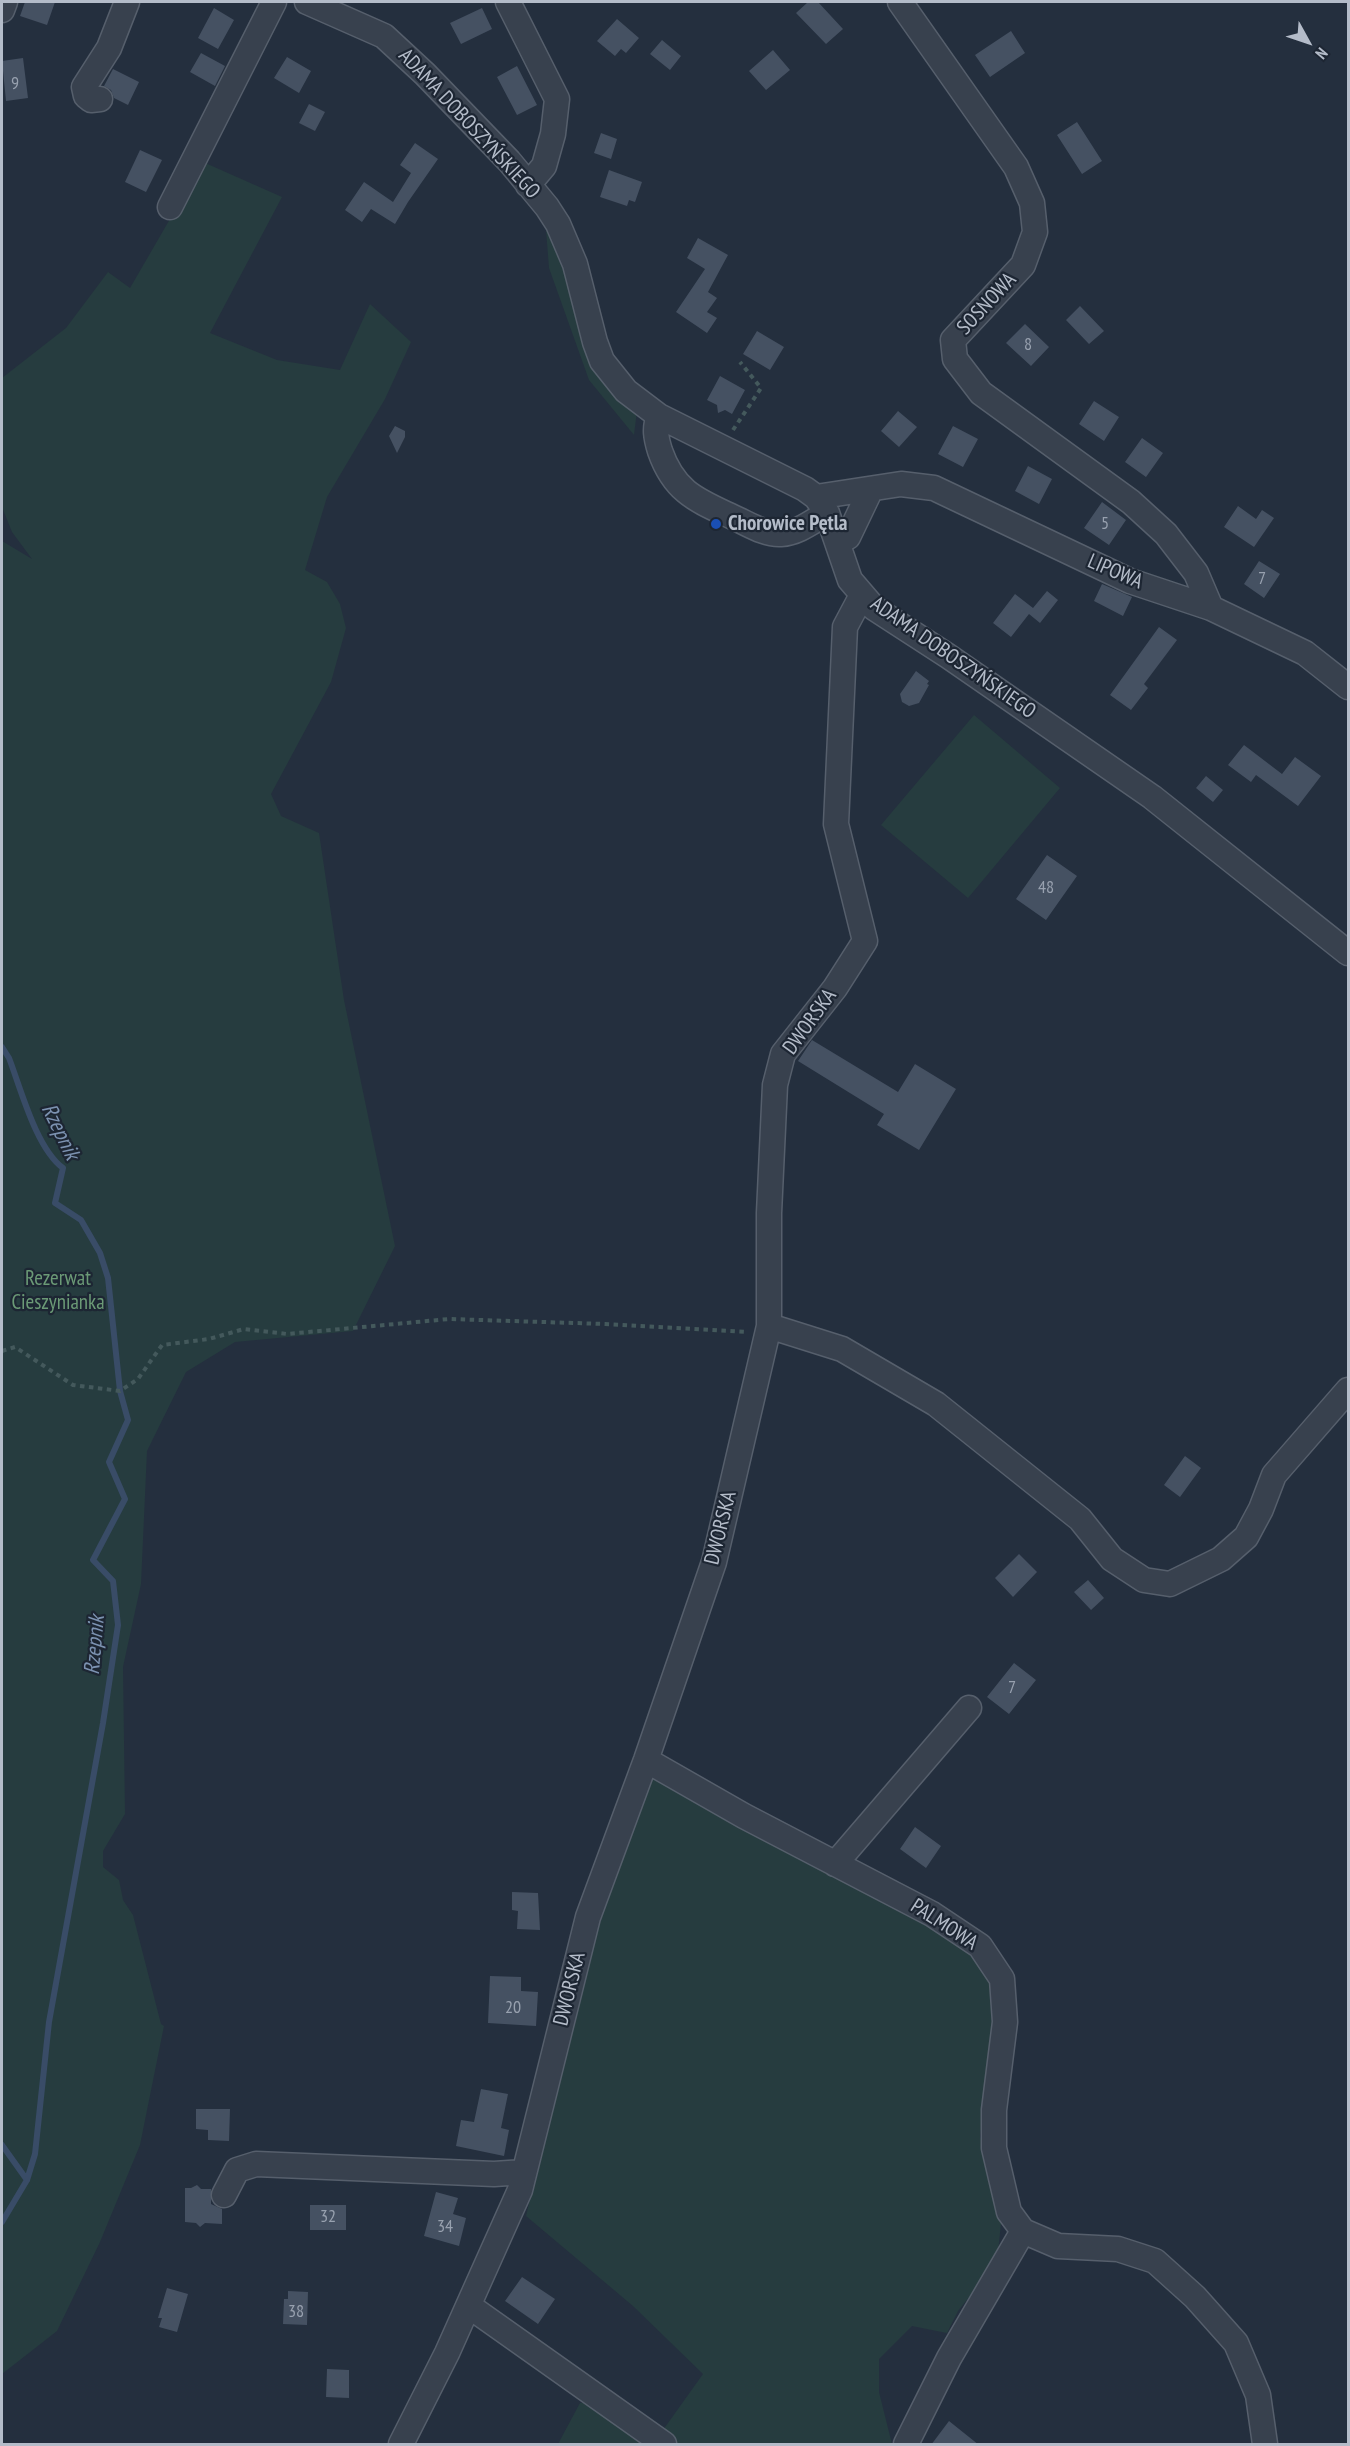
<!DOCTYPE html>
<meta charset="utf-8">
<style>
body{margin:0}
#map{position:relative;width:1350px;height:2446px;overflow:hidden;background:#242f3e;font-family:"PT Sans Narrow",sans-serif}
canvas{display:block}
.frame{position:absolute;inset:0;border:3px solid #b4bcc9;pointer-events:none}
.north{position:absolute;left:1278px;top:12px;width:60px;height:60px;-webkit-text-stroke:4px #1d2633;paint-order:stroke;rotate:130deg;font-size:16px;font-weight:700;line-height:24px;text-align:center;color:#b4bcc9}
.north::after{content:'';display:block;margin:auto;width:21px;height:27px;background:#b4bcc9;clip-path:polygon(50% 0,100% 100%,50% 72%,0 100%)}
</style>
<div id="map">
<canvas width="1350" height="2446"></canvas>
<div class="frame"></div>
<div class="north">N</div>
</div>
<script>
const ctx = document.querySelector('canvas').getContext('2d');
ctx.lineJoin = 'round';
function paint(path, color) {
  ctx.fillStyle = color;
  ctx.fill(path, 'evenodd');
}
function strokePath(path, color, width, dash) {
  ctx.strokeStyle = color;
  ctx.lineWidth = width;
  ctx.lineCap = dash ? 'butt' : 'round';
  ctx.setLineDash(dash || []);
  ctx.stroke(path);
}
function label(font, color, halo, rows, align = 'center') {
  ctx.font = font + ' "PT Sans Narrow",sans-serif';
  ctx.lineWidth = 4.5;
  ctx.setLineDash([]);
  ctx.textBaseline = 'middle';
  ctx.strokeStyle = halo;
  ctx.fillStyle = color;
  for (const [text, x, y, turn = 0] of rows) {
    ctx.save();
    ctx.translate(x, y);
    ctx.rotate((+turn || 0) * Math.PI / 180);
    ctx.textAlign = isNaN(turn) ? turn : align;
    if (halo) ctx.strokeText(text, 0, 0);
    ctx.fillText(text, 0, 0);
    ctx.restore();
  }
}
paint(new Path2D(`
 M203,162L282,197L210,333L277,360L340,370L370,304L411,342L385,399L327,497L305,570L327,582L340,604L346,628L331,682L271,794L281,816L319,833L344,1000L395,1246L353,1331L235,1342L186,1372L147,1451L141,1584L123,1667L125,1814L103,1851V1867L119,1880L123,1900L133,1915L161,2024L164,2026L140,2145L100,2242L57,2331L2,2374V541L32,559L12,532L2,507V378L66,328L108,272L130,288Z
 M546,230L557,239L637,411L634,435L589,380L549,268Z
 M974,715L1060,788L968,898L881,825Z
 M648,1775L964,1944L986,1964L1000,1998L995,2046L980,2136L1001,2223L997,2262L958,2311L947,2333L912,2326L879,2359V2392L892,2444H653L703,2374L633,2306L526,2216L606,1885Z
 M591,2402L651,2444H558L580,2403Z`), '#263c3f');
strokePath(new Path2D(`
 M2,1047L9,1058C21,1089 36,1148 63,1168L55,1203L81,1220L100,1253L108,1278L120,1391L128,1420L109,1462L125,1499L93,1560L113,1581L118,1625L103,1723L49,2022L35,2154L27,2180L2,2222
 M2,2145L27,2180`), '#394c67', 6);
paint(new Path2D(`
 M25,2H55L47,25L20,16Z
 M808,2H818L843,29L826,44L796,13Z
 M214,8L234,20L218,49L198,38Z
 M482,8L492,29L461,44L450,23Z
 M617,19L639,38L626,53L621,49L615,56L597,41Z
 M1011,31L1025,53L990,77L975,55Z
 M662,40L681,56L670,70L650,54Z
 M773,50L790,70L766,90L749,71Z
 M201,53L225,66L215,86L190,72Z
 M287,57L311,71L299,93L274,78Z
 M23,58L28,98L6,101L2,61Z
 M517,66L537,105L517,115L497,77Z
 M113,69L139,82L128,105L114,98L111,90L104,86Z
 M309,104L325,112L315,131L299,123Z
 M1077,122L1102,161L1082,174L1057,135Z
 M601,133L617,139L611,159L594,153Z
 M415,143L438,159L408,202L395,224L371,209L362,222L345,210L364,182L393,202L411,173L400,165Z
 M140,150L162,160L146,192L125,182Z
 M609,170L642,182L635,202L629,200L627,206L600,197Z
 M698,238L728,255L708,292L717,298L707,312L717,318L707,333L676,312L705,269L687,258Z
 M1080,306L1104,331L1089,344L1066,320Z
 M1025,324L1049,347L1031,366L1006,343Z
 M757,331L784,347L770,370L743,354Z
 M720,376L745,390L732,414L725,410L718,413L717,405L707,400Z
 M1094,401L1119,417L1104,441L1079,424Z
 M898,411L917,427L899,447L881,431Z
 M395,426L405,431V437L397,453L389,436Z
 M953,426L978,439L963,467L938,454Z
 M1142,438L1163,453L1146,477L1125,462Z
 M1028,466L1052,479L1039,504L1015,491Z
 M1102,502L1126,520L1109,545L1084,528Z
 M1238,506L1256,519L1262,510L1274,518L1254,547L1224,527Z
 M1259,561L1280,574L1264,598L1244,584Z
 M1102,584L1132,597L1123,616L1094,601Z
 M1047,591L1058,600L1040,623L1029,614L1011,637L993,623L1015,594L1033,608Z
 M1159,627L1177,640L1144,684L1148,688L1131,710L1110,695Z
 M916,671L929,681L927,684L929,685L919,703L909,706L902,702L900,694Z
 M1244,745L1282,774L1295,757L1321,776L1298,806L1256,775L1251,782L1228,765Z
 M1206,776L1223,790L1213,802L1196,788Z
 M1047,855L1077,876L1046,920L1016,899Z
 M812,1040L898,1092L915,1064L956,1089L919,1150L877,1125L884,1114L798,1061Z
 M1185,1456L1201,1468L1180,1497L1164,1485Z
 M1019,1554L1037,1572L1013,1597L995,1578Z
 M1088,1580L1104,1598L1091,1610L1074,1592Z
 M1014,1663L1036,1680L1009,1714L987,1697Z
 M915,1827L941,1846L926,1868L900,1849Z
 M512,1892L538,1893L540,1930L517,1929L518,1911L512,1910Z
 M490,1976L521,1977V1991L538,1992L536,2026L488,2023Z
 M481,2089L508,2094L501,2128L509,2130L504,2156L456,2146L461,2120L474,2122Z
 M196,2109H230L229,2141L208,2140V2130L196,2129Z
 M197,2185L201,2189H211V2204L222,2209V2224L205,2223L200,2227L196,2223L185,2222V2188H191Z
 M436,2192L458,2198L453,2214L466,2218L459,2246L424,2236Z
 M310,2205H346V2230H310Z
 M522,2277L555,2299L538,2324L505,2301Z
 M167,2288L188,2294L177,2332L159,2327L162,2318H158Z
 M288,2291L308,2292L307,2325L283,2324L284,2299H288Z
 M327,2369L349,2370V2398L326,2397Z
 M949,2421L979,2445H931Z`), '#455162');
const minor = new Path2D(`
 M307,2L384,36L425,74L509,161L547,207L558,224L575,264L595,342L602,361L626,391L659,416L805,489L816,497L827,513L850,580L874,608L948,656L1152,797L1348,953
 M508,2L557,99L553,134L544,166L528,185
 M900,2L1016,167L1032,203L1035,232L1023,265L953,340L955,359L981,393L1131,502L1166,534L1196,573L1211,608
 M2,10L5,2
 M100,99L91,100L86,96L84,87L109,48L127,2
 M170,207L274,2
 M659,416C654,428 656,438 660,451C675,494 699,501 737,519C750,525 766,535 781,534C798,533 813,521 827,513
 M816,497L901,484L934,488L1130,581L1211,608L1305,653L1348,687
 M838,541L848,537L871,489
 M769,1326L842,1349L936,1404L1080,1519L1112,1559L1144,1580L1170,1584L1221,1559L1246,1537L1261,1509L1274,1475L1348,1390
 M646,1760L744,1816L932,1914L980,1946L1002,1979L1005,2022L994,2110V2148L1009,2212L1023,2231
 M835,1864L969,1708
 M224,2195L237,2170L256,2164L494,2174L524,2172
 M1023,2231L1058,2246L1118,2249L1155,2261L1195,2297L1236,2343L1258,2395L1265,2444
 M469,2306L664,2444
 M401,2444L447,2353L520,2190L588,1917L646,1760L714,1562L769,1326V1213L775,1085L783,1054L835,988L865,941L836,824L845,627L862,595
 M906,2444L949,2358L1023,2231`);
strokePath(minor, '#565f6c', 27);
strokePath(new Path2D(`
 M733,430L761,388L740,362
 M2,1351L15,1347L73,1385L120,1391L138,1379L162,1345L209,1339L244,1329L287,1334L449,1319L605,1324L747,1332`), '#44595c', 4, [4.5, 4.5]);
strokePath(minor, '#38414e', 24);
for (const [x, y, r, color] of [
 [716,524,6,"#1a4fb4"]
]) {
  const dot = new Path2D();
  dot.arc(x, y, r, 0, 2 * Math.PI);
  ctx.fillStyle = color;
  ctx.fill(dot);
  strokePath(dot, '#1d2633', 2);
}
label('18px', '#98a1af', null, [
 ["9",15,84],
 ["8",1028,345],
 ["5",1105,524],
 ["7",1262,579],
 ["48",1046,888],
 ["7",1012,1688],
 ["20",513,2008],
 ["32",328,2217],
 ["34",445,2227],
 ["38",296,2312]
]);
label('21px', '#b4bcc9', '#1d2633', [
 ["ADAMA DOBOSZYŃSKIEGO",469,124,47],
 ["SOSNOWA",987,304,-47],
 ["LIPOWA",1115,572,23],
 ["ADAMA DOBOSZYŃSKIEGO",953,658,35],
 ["DWORSKA",810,1022,-54],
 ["DWORSKA",721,1528,-76],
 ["PALMOWA",944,1925,33],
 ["DWORSKA",570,1989,-76]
]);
label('bold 21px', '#b4bcc9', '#1d2633', [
 ["Chorowice Pętla",728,524]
], 'left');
label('21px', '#6b9a76', '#1d2633', [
 ["Rezerwat",58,1279],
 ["Cieszynianka",58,1303]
]);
label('italic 22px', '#7c92b1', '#1d2633', [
 ["Rzepnik",60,1132,64],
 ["Rzepnik",95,1645,-85]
]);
</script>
